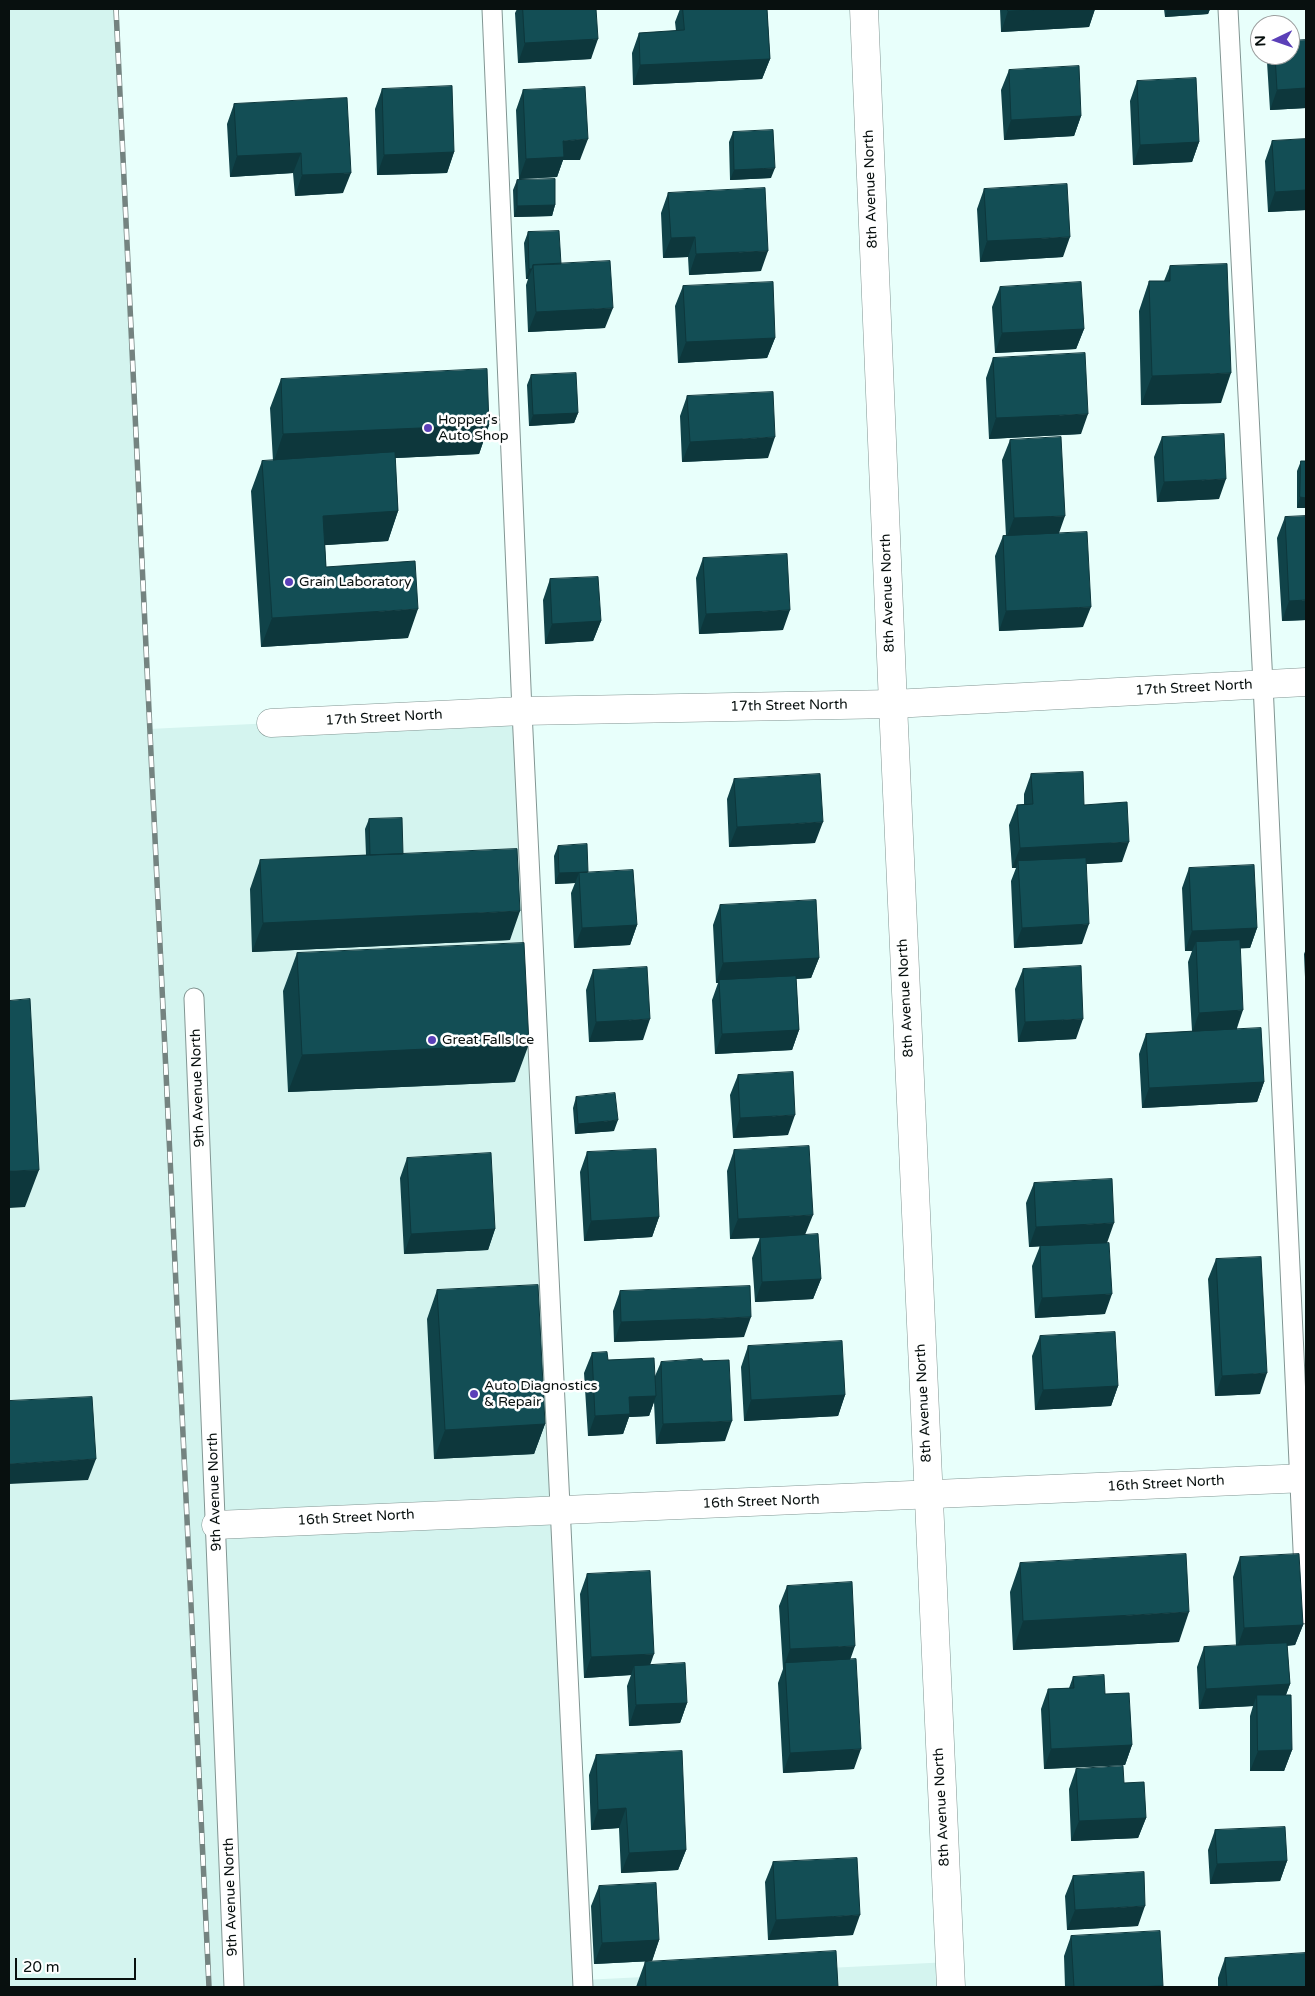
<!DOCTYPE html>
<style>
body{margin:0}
#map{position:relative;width:1315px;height:1996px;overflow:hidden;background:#e8fffb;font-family:"Varela Round",sans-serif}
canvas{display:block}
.frame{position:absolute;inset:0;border:10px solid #08100f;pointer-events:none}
.north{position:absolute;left:1250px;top:15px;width:50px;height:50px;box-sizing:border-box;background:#fff;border:1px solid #9c9f9f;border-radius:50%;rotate:267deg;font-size:14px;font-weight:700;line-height:20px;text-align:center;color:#08100f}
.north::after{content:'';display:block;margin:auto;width:18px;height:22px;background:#5b40b8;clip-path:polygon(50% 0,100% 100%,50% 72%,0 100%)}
.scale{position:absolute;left:15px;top:1958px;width:121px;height:22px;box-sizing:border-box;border:2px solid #08100f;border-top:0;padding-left:6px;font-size:15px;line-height:18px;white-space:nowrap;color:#08100f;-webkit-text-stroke:4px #fff;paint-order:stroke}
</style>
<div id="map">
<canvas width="1315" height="1996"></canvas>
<div class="frame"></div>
<div class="north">N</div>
<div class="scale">20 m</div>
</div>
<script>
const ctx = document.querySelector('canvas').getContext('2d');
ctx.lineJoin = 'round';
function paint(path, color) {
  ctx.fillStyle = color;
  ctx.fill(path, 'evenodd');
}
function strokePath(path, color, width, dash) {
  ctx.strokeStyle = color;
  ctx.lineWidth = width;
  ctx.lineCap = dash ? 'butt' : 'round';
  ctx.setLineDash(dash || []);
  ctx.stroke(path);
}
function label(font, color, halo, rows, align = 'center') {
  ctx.font = font + ' "Varela Round",sans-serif';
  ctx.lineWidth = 5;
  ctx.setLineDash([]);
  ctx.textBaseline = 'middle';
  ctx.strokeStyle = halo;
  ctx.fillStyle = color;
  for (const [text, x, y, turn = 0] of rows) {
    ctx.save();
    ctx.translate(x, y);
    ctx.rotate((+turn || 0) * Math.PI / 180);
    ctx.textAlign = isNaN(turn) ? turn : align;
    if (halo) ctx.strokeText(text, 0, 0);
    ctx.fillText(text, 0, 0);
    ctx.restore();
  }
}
paint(new Path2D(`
 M9,9H116L149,729L522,711L583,1980L950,1962L951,1987H9Z`), '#d4f4ef');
const lane = new Path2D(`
 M492,9L522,711L583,1987
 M1228,9L1263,684L1306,1614
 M194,998L234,1987`);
const street = new Path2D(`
 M271,723L522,711L893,704L1306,682
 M216,1525C579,1508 943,1495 1306,1478`);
const secondary = new Path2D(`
 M864,9L893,704L951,1987`);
strokePath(lane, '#829693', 21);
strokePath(street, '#829693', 29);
strokePath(secondary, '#829693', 29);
strokePath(lane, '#fff', 19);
strokePath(street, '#fff', 28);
strokePath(secondary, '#fff', 28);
const rail = new Path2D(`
 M116,9L209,1987`);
strokePath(rail, '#748380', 5.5);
strokePath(rail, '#fff', 4, [11]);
paint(new Path2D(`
 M517,9H596L591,59L518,63L515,13Z
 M680,9H767L770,59L762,79L633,85L632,53L639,33L676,31L675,22Z
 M1000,9H1095L1089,27L1001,32Z
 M1164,9H1210L1208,14L1165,17Z
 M1306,40V108L1270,110L1267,62L1270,55H1290Z
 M1009,70L1081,116L1074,136L1004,140L1001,90Z
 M1137,81L1199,142L1192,162L1133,165L1130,101Z
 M382,89L454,152L447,173L377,175L375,109Z
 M523,90L580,160H563L557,177L519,179L516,110Z
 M347,98L343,193L295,196L293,173L230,177L227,124L234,104Z
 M733,132L771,178L730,180L729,142Z
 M1306,139V210L1268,212L1265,161L1272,141Z
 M517,180L555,205L552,216L514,217L513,190Z
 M984,189L1063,257L980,262L977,209Z
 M668,193L761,271L689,275L688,257L663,258L661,213Z
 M528,232L561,264L605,328L528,332L526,285L528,279H526L524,243Z
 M1170,266L1221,403L1141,405L1139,311L1149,281H1164Z
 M683,286L775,338L767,358L678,363L675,306Z
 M1000,287L1084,329L1076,349L995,353L992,307Z
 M993,358L1081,434L989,439L986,378Z
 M531,375L578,413L574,423L529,426L527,385Z
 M281,379L489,425L479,454L395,458L398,511L388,541L325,545L326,567L408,638L261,647L251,491L262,461H273L270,408Z
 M687,396L768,458L682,462L680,416Z
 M1162,437L1219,499L1157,502L1154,457Z
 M1010,440L1059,533L1083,627L999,631L995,556L1003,536H1006L1002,460Z
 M1301,461H1306V508H1297V471Z
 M1285,517L1306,620L1282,621L1277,538Z
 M703,558L783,630L699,634L696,578Z
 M550,579L601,621L593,641L545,644L543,600Z
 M1031,774L1084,805L1122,862L1086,864L1082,944L1014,948L1011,881L1016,868H1012L1009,825L1017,805L1024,804V794Z
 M734,779L815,843L729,847L727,799Z
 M369,819L403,854L510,940L252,952L250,889L260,860L366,855L365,829Z
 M558,846L588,873L637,925L630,945L574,948L571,893L575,883L555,884L554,856Z
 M1189,868L1257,928L1250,948H1240L1237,1029L1264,1082L1257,1102L1142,1108L1139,1054L1146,1034L1192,1031L1188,962L1192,951H1185L1182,888Z
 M720,905L819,958L811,978L796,979L799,1030L792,1050L715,1054L712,1000L718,983H716L713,925Z
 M1306,949V1000L1304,954Z
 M297,953L515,1082L288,1092L283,991Z
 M1023,969L1076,1039L1018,1042L1015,989Z
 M593,970L643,1040L589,1042L586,990Z
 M738,1075L788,1135L733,1138L730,1095Z
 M576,1097L614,1131L575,1134L573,1108Z
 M734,1150L805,1235L821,1279L813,1299L755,1302L752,1258L760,1238L730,1239L727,1171Z
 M587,1152L659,1217L652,1237L584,1241L580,1172Z
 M407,1158L495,1229L488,1250L404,1254L400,1178Z
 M1034,1183L1107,1243L1105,1314L1035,1318L1032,1266L1040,1246L1029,1247L1026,1203Z
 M1216,1259L1260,1394L1215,1396L1208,1279Z
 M437,1290L545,1424L534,1454L434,1459L427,1319Z
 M620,1291L744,1337L614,1342L613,1311Z
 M1040,1336L1118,1386L1111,1406L1035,1410L1032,1356Z
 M748,1346L845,1395L838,1416L744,1421L741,1367Z
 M592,1353L608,1360L655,1376L661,1362L725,1441L656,1444L654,1402L649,1416L629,1417L623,1434L588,1436L584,1373Z
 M1240,1557L1303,1625L1295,1645L1287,1646L1290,1684L1286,1695L1292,1750L1284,1771H1250V1716L1253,1706L1199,1709L1197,1667L1204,1647L1236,1646L1233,1577Z
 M1020,1563L1179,1642L1013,1650L1010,1592Z
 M587,1574L650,1665L687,1703L680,1723L629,1726L627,1686L631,1675L584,1678L580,1594Z
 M787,1586L850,1660L854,1769L783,1773L778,1683L783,1669L779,1606Z
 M1073,1677L1105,1694L1132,1745L1125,1765L1044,1769L1041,1709L1048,1689L1069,1688Z
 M596,1755L686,1850L678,1870L621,1873L619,1828L591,1830L589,1775Z
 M1076,1769L1124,1783L1146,1818L1138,1838L1071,1841L1069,1789Z
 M1215,1830L1287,1861L1280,1881L1210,1884L1208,1850Z
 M773,1862L853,1935L768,1940L765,1882Z
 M1073,1876L1138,1926L1067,1930L1065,1896Z
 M599,1886L659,1940L652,1961L594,1964L591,1906Z
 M1071,1936L1162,1987H1065L1064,1956Z
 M1225,1958L1306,1987H1218V1978Z
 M645,1962L838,1987H636Z`), '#104349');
paint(new Path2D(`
 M1059,9H1095L1089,27L1001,32L1008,11Z
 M1167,9H1210L1208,14L1165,17Z
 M598,39L591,59L518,63L525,43Z
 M770,59L762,79L633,85L640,65Z
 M1306,88V108L1270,110L1277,90Z
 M1081,116L1074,136L1004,140L1011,120Z
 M588,139L580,160H563L557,177L519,179L526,159L563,141Z
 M1199,142L1192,162L1133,165L1140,145Z
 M454,152L447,173L377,175L384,155Z
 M301,153L293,173L230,177L237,156Z
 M775,168L771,178L730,180L734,170Z
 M351,173L343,193L295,196L302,175Z
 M1306,190V210L1268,212L1275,192Z
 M555,205L552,216L514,217L517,206Z
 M695,237L688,257L663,258L671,238Z
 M1070,237L1063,257L980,262L987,241Z
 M768,251L761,271L689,275L696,254Z
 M529,269H532L528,279H526Z
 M613,308L605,328L528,332L536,312Z
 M1084,329L1076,349L995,353L1002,333Z
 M775,338L767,358L678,363L686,342Z
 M1231,373L1221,403L1141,405L1152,376Z
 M578,413L574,423L529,426L533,415Z
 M1088,414L1081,434L989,439L996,418Z
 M489,425L479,454L273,464L283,434Z
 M775,437L768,458L682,462L690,442Z
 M1226,479L1219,499L1157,502L1164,482Z
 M1300,497L1306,498V508H1297Z
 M398,511L388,541L312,546L323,516Z
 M1065,516L1058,536L1006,539L1014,518Z
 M1306,600V620L1282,621L1289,601Z
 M1091,607L1083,627L999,631L1006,611Z
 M418,609L408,638L261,647L272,618Z
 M790,610L783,630L699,634L706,614Z
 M601,621L593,641L545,644L552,624Z
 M823,822L815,843L729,847L737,827Z
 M1129,842L1122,862L1019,868L1018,861L1016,868H1012L1020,848Z
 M588,872L579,873L575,883L555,884L559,873Z
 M520,911L510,940L252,952L263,923Z
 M1089,924L1082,944L1014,948L1022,928Z
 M637,925L630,945L574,948L582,928Z
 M1257,928L1250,948L1196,951V942L1192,951H1185L1192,931Z
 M819,958L811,978L719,983V980L718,983H716L723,963Z
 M1243,1010L1236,1031L1192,1033L1199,1013Z
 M650,1019L643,1040L589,1042L596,1022Z
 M1083,1019L1076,1039L1018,1042L1025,1022Z
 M799,1030L792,1050L715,1054L722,1034Z
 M529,1044L515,1082L288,1092L302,1055Z
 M1264,1082L1257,1102L1142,1108L1149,1088Z
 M795,1115L788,1135L733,1138L740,1118Z
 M618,1120L614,1131L575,1134L578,1124Z
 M39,1170L25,1207L9,1208V1171Z
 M813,1215L805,1235L730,1239L738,1219Z
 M659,1217L652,1237L584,1241L591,1221Z
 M1114,1223L1107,1243L1029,1247L1036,1227Z
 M495,1229L488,1250L404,1254L411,1234Z
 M821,1279L813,1299L755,1302L762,1282Z
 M1112,1294L1105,1314L1035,1318L1042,1298Z
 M751,1317L744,1337L614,1342L621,1322Z
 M1267,1373L1260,1394L1215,1396L1222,1376Z
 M1118,1386L1111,1406L1035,1410L1043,1390Z
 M845,1395L838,1416L744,1421L751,1400Z
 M656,1396L649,1416L629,1417L623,1434L588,1436L595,1416L629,1397Z
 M732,1421L725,1441L656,1444L663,1424Z
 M545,1424L534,1454L434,1459L445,1430Z
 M96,1459L88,1480L9,1484V1464Z
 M1189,1612L1179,1642L1013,1650L1023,1621Z
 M1303,1625L1295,1645L1237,1648L1244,1628Z
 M855,1646L848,1666L785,1663L783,1669L790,1649Z
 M654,1654L647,1674L634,1666L631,1675L584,1678L591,1657Z
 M1290,1684L1282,1705L1257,1695L1253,1706L1199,1709L1206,1689Z
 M687,1703L680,1723L629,1726L636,1705Z
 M1132,1745L1125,1765L1044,1769L1051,1749Z
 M861,1749L854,1769L783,1773L790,1753Z
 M1292,1750L1284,1771H1250L1258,1751Z
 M626,1808L619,1828L591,1830L598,1810Z
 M1146,1818L1138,1838L1071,1841L1079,1821Z
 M686,1850L678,1870L621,1873L629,1853Z
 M1287,1861L1280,1881L1210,1884L1217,1864Z
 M1145,1906L1138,1926L1067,1930L1075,1910Z
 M860,1915L853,1935L768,1940L776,1920Z
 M659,1940L652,1961L594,1964L602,1943Z
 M1163,1986L1162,1987H1131Z`), '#0d373c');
const building = new Path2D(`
 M523,9H596L598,39L525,43Z
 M683,9H767L770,59L640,65L639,33L684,30Z
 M1008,9H1059L1008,11Z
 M1306,40V88L1277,90L1275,55H1290V41Z
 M1079,66L1081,116L1011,120L1009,70Z
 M1196,78L1199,142L1140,145L1137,81Z
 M452,86L454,152L384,155L382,89Z
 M585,87L588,139L563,141L564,157L526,159L523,90Z
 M347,98L351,173L302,175L301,153L237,156L234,104Z
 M773,130L775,168L734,170L733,132Z
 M1306,139V190L1275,192L1272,141Z
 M555,179V205L517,206V180Z
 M1067,184L1070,237L987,241L984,189Z
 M765,188L768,251L696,254L695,237L671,238L668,193Z
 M559,231L561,264L533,265L532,269H529L528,232Z
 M610,261L613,308L536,312L533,265Z
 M1227,264L1231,373L1152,376L1149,281H1170V266Z
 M773,282L775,338L686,342L683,286Z
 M1081,282L1084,329L1002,333L1000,287Z
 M1085,353L1088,414L996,418L993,358Z
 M487,369L489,425L283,434L281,379Z
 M576,373L578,413L533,415L531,375Z
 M773,392L775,437L690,442L687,396Z
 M1224,434L1226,479L1164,482L1162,437Z
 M1061,437L1065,516L1014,518L1010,440Z
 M395,452L398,511L323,516L326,567L415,561L418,609L272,618L262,461Z
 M1301,461H1306V498L1300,497Z
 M1306,516V600L1289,601L1285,517Z
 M1087,532L1091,607L1006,611L1003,536Z
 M787,554L790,610L706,614L703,558Z
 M598,577L601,621L552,624L550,579Z
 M1083,772L1084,805L1127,802L1129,842L1020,848L1017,805L1033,804L1031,774Z
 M820,774L823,822L737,827L734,779Z
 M402,818L403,854L370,855L369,819Z
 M587,844L588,872L559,873L558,846Z
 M517,849L520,911L263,923L260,860Z
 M1086,858L1089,924L1022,928L1018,861Z
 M1254,865L1257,928L1192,931L1189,868Z
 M633,870L637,925L582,928L579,873Z
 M816,900L819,958L723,963L720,905Z
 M1240,940L1243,1010L1199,1013L1196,942Z
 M524,943L529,1044L302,1055L297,953Z
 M1081,966L1083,1019L1025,1022L1023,969Z
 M647,967L650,1019L596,1022L593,970Z
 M796,976L799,1030L722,1034L719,980Z
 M30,999L39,1170L9,1171V1001Z
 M1261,1028L1264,1082L1149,1088L1146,1034Z
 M793,1072L795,1115L740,1118L738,1075Z
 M615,1093L618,1120L578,1124L576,1097Z
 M809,1146L813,1215L738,1219L734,1150Z
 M656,1149L659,1217L591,1221L587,1152Z
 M491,1153L495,1229L411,1234L407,1158Z
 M1112,1179L1114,1223L1036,1227L1034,1183Z
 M818,1234L821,1279L762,1282L760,1238Z
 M1109,1243L1112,1294L1042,1298L1040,1246Z
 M1261,1257L1267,1373L1222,1376L1216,1259Z
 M538,1285L545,1424L445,1430L437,1290Z
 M750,1286L751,1317L621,1322L620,1291Z
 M1115,1332L1118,1386L1043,1390L1040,1336Z
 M842,1341L845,1395L751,1400L748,1346Z
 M607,1352L608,1360L654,1358L656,1396L629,1397L630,1414L595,1416L592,1353Z
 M702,1359L703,1361L729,1360L732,1421L663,1424L661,1362Z
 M92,1397L96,1459L9,1464V1401Z
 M1186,1554L1189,1612L1023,1621L1020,1563Z
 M1299,1554L1303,1625L1244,1628L1240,1557Z
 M650,1571L654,1654L591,1657L587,1574Z
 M852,1582L855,1646L790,1649L787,1586Z
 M1287,1643L1290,1684L1206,1689L1204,1647Z
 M856,1659L861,1749L790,1753L785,1663Z
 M685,1663L687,1703L636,1705L634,1666Z
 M1104,1675L1105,1694L1129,1693L1132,1745L1051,1749L1048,1689L1074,1688L1073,1677Z
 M1257,1695H1291L1292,1750L1258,1751Z
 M682,1751L686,1850L629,1853L626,1808L598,1810L596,1755Z
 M1123,1766L1124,1783L1144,1782L1146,1818L1079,1821L1076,1769Z
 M1285,1827L1287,1861L1217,1864L1215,1830Z
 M857,1858L860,1915L776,1920L773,1862Z
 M1144,1872L1145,1906L1075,1910L1073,1876Z
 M656,1883L659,1940L602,1943L599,1886Z
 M1160,1931L1163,1986L1131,1987H1074L1071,1936Z
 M836,1951L838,1987H646L645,1962Z
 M1306,1953V1987H1227L1225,1958Z`);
paint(building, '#134e55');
strokePath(building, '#0d373c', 1);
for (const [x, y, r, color] of [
 [428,428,5,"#5b40b8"],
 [289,582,5,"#5b40b8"],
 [432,1040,5,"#5b40b8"],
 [474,1394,5,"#5b40b8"]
]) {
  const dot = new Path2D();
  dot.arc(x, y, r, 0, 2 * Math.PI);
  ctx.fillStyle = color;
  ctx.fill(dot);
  strokePath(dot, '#fff', 2);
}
label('14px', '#08100f', '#fff', [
 ["8th Avenue North",871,189,-92],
 ["8th Avenue North",888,593,-92],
 ["17th Street North",1194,688,-3],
 ["17th Street North",789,706,-1],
 ["17th Street North",384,718,-3],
 ["8th Avenue North",906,998,-93],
 ["9th Avenue North",198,1088,-92],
 ["8th Avenue North",924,1403,-93],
 ["16th Street North",1166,1484,-3],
 ["9th Avenue North",215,1492,-92],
 ["16th Street North",761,1502,-2],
 ["16th Street North",356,1518,-3],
 ["8th Avenue North",942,1807,-93],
 ["9th Avenue North",231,1897,-92]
]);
label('14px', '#08100f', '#fff', [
 ["Hopper's",438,420],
 ["Auto Shop",438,436],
 ["Grain Laboratory",299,582],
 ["Great Falls Ice",442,1040],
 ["Auto Diagnostics",484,1386],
 ["& Repair",484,1402]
], 'left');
</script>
